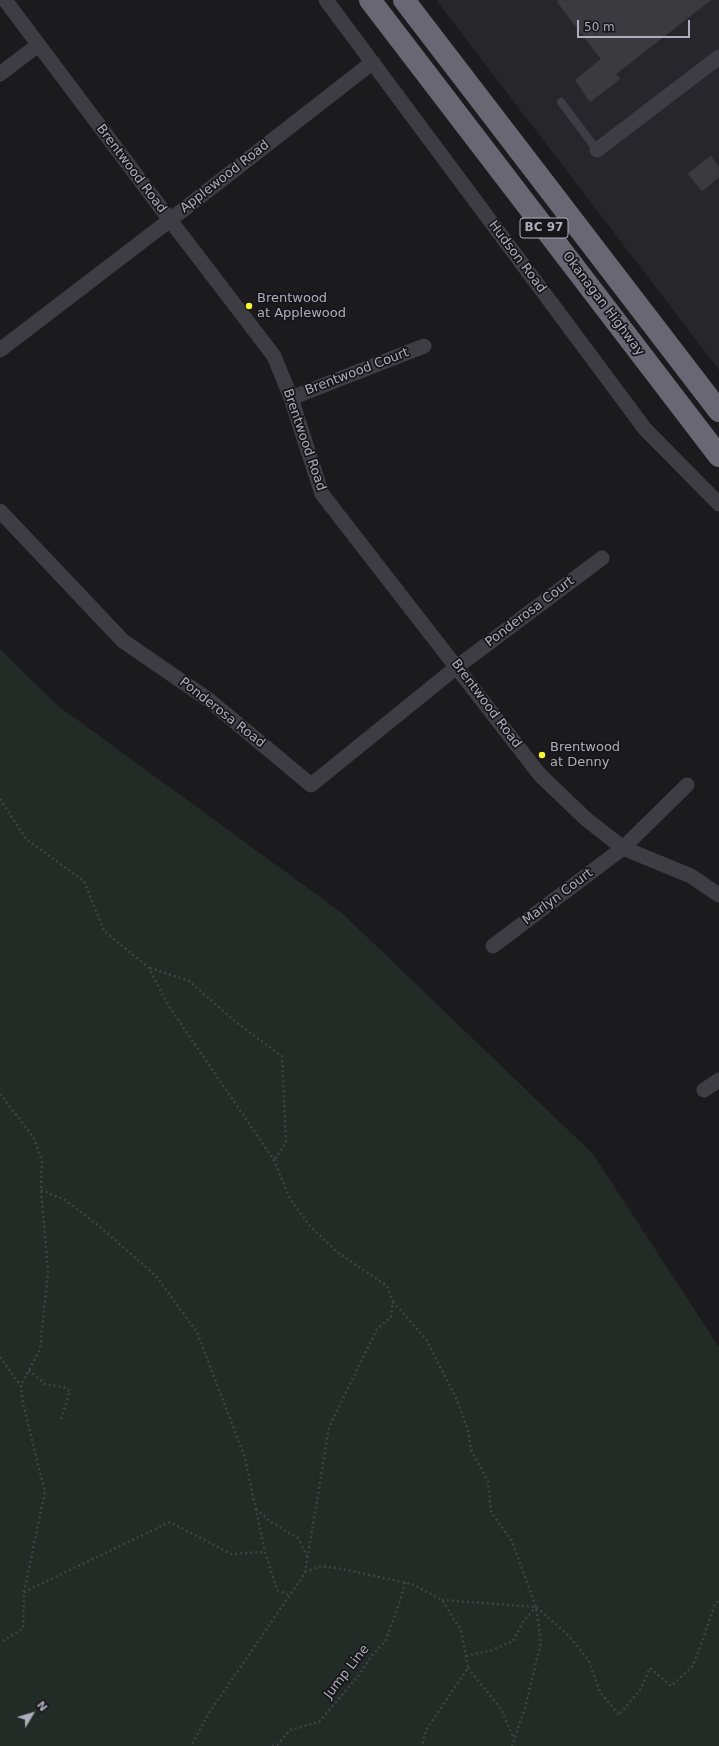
<!DOCTYPE html>
<style>
body{margin:0}
#map{position:relative;width:719px;height:1746px;overflow:hidden;background:#1b1a1d;font-family:"DejaVu Sans",sans-serif}
canvas{display:block}
.north{position:absolute;left:12px;top:1694px;width:40px;height:40px;-webkit-text-stroke:3px #161518;paint-order:stroke;rotate:52deg;font-size:11px;font-weight:700;line-height:16px;text-align:center;color:#adadbd}
.north::after{content:'';display:block;margin:auto;width:14px;height:18px;background:#adadbd;clip-path:polygon(50% 0,100% 100%,50% 72%,0 100%)}
.scale{position:absolute;left:577px;top:20px;width:113px;height:18px;box-sizing:border-box;border:2px solid #adadbd;border-top:0;padding-left:5px;font-size:12px;line-height:14px;white-space:nowrap;color:#adadbd;-webkit-text-stroke:3px #161518;paint-order:stroke}
</style>
<div id="map">
<canvas width="719" height="1746"></canvas>
<div class="north">N</div>
<div class="scale">50 m</div>
</div>
<script>
const ctx = document.querySelector('canvas').getContext('2d');
ctx.lineJoin = 'round';
function paint(path, color) {
  ctx.fillStyle = color;
  ctx.fill(path, 'evenodd');
}
function strokePath(path, color, width, dash) {
  ctx.strokeStyle = color;
  ctx.lineWidth = width;
  ctx.lineCap = dash ? 'butt' : 'round';
  ctx.setLineDash(dash || []);
  ctx.stroke(path);
}
function label(font, color, halo, rows, align = 'center') {
  ctx.font = font + ' "DejaVu Sans",sans-serif';
  ctx.lineWidth = 3.5;
  ctx.setLineDash([]);
  ctx.textBaseline = 'middle';
  ctx.strokeStyle = halo;
  ctx.fillStyle = color;
  for (const [text, x, y, turn = 0] of rows) {
    ctx.save();
    ctx.translate(x, y);
    ctx.rotate((+turn || 0) * Math.PI / 180);
    ctx.textAlign = isNaN(turn) ? turn : align;
    if (halo) ctx.strokeText(text, 0, 0);
    ctx.fillText(text, 0, 0);
    ctx.restore();
  }
}
paint(new Path2D(`
 M436,0H719V370Z`), '#27262a');
paint(new Path2D(`
 M0,649L57,705L342,913L593,1154L719,1347V1746H0Z`), '#222b26');
const building = new Path2D(`
 M559,0H711L616,74L620,79L590,102L575,80L601,59L557,2Z
 M711,156L719,167V177L702,191L688,174Z`);
paint(building, '#3b3a3f');
strokePath(building, '#363439', 1);
strokePath(new Path2D(`
 M0,799L26,839L84,881L104,931L149,968L168,1005L274,1160L290,1199L310,1226L337,1252L387,1286L393,1302L391,1317L377,1329L329,1427L305,1573L209,1713L191,1746
 M150,968L189,981L238,1024L282,1056L286,1143L274,1160
 M0,1094L34,1138L42,1161L41,1190L48,1272L40,1349L21,1385
 M41,1190L65,1200L99,1226L156,1276L197,1332L245,1458L265,1552L277,1590L289,1595
 M393,1302L426,1339L457,1400L468,1430L471,1450L488,1481L491,1512L512,1541L536,1607L541,1642L525,1708L512,1746
 M0,1357L21,1386L23,1404L45,1492L24,1592L23,1628L0,1643
 M29,1370L45,1384L63,1387L70,1391L61,1419
 M256,1509L271,1522L298,1538L307,1556
 M305,1572L321,1566L342,1569L412,1584L442,1600L461,1630L468,1668L426,1730L422,1746
 M24,1592L170,1522L231,1554L265,1552
 M442,1600L536,1607L566,1633L588,1659L600,1692L619,1715L640,1690L650,1668L671,1686L693,1666L715,1605L719,1599
 M466,1656L492,1650L513,1641L523,1622L536,1607
 M468,1668L501,1709L514,1739
 M272,1746L277,1745L290,1730L319,1722L359,1675L371,1657L386,1640L400,1601L405,1582`), '#414149', 2.5, [2, 3]);
strokePath(new Path2D(`
 M561,102L597,150`), '#3e3d44', 8);
strokePath(new Path2D(`
 M5,0L170,220L274,356L291,398L322,494L540,775L586,819L623,848L691,876L719,895
 M326,0L645,429L719,504
 M0,74L38,45
 M597,150L719,57
 M0,350L170,220L373,62
 M291,398L424,346
 M0,511L123,641L209,700L311,785L458,666L602,558
 M493,946L623,848L687,785
 M704,1090L719,1080`), '#3e3d44', 15);
strokePath(new Path2D(`
 M370,0L719,456
 M404,0L719,411`), '#686773', 22);
for (const [x, y, r, color] of [
 [249,306,4,"#f9f636"],
 [542,755,4,"#f9f636"]
]) {
  const dot = new Path2D();
  dot.arc(x, y, r, 0, 2 * Math.PI);
  ctx.fillStyle = color;
  ctx.fill(dot);
  strokePath(dot, '#161518', 1.5);
}
for (const [x, y, w] of [
 [544,228,48]
]) {
  const box = new Path2D();
  box.roundRect(x - w / 2, y - 10, w, 20, 3);
  ctx.fillStyle = '#161518';
  ctx.fill(box);
  strokePath(box, '#adadbd', 1);
}
label('bold 12px', '#adadbd', null, [
 ["BC 97",544,228]
]);
label('13px', '#adadbd', '#161518', [
 ["Brentwood Road",131,169,53],
 ["Applewood Road",225,177,-38],
 ["Hudson Road",517,257,53],
 ["Okanagan Highway",603,304,53],
 ["Brentwood Court",357,372,-21],
 ["Brentwood Road",304,440,71],
 ["Ponderosa Court",530,612,-37],
 ["Brentwood Road",486,704,53],
 ["Ponderosa Road",222,713,38],
 ["Marlyn Court",558,897,-37],
 ["Jump Line",347,1672,-52]
]);
label('13px', '#adadbd', '#161518', [
 ["Brentwood",257,299],
 ["at Applewood",257,314],
 ["Brentwood",550,748],
 ["at Denny",550,763]
], 'left');
</script>
